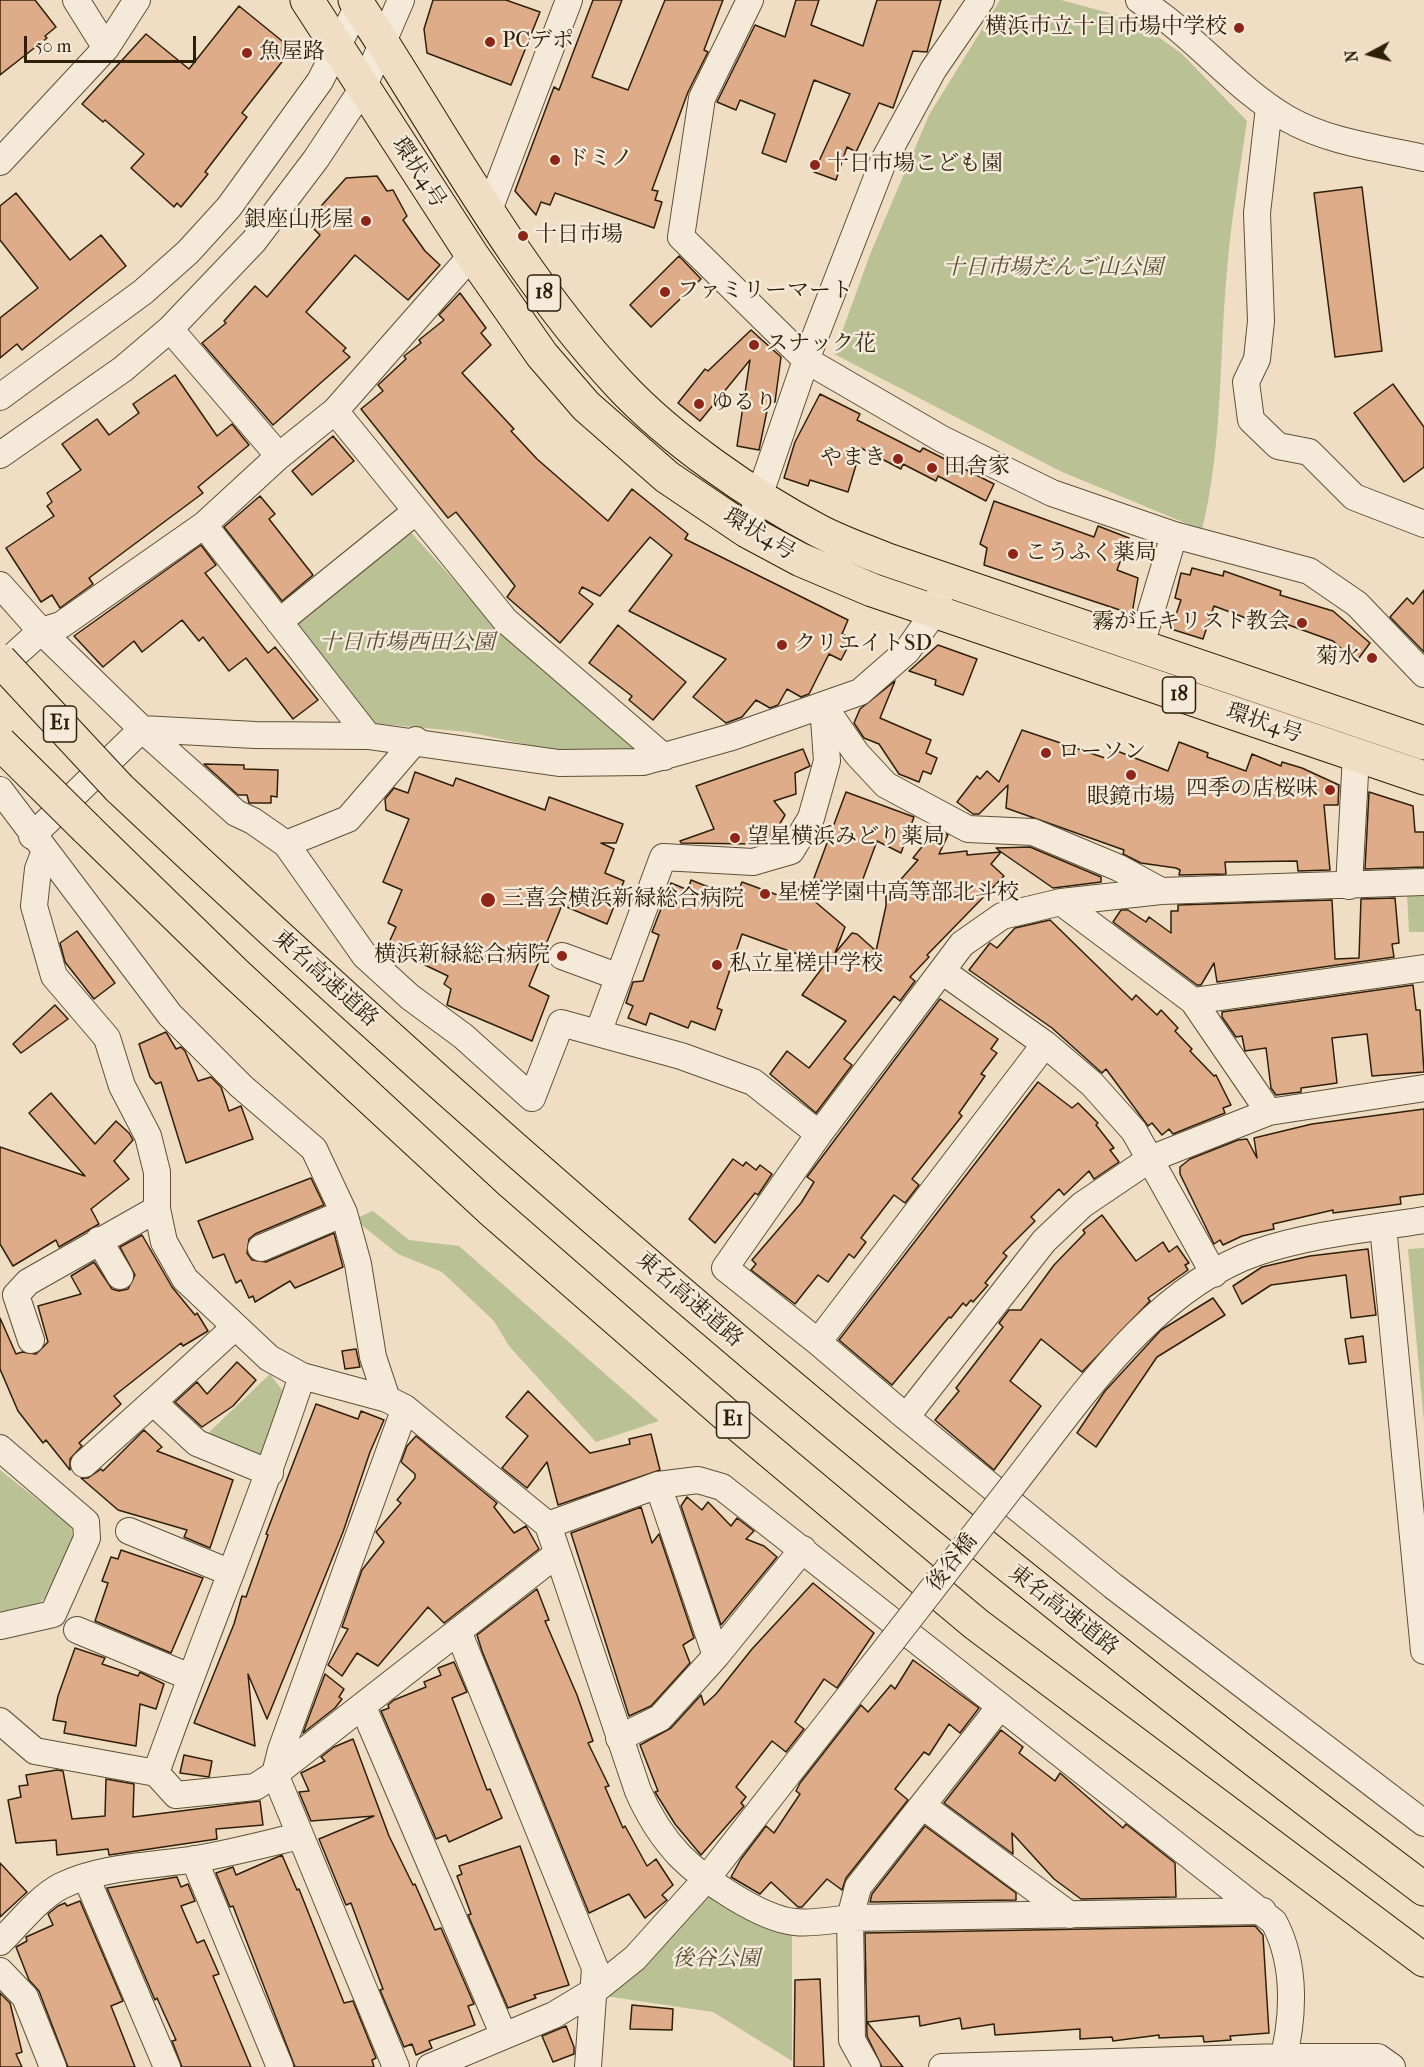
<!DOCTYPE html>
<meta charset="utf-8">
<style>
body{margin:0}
#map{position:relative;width:1424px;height:2067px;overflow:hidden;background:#f0dec4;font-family:"IM FELL French Canon",serif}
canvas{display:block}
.north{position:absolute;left:1340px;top:24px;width:60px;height:60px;-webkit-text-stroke:4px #f5ead9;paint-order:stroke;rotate:263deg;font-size:16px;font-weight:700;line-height:24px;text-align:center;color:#2e1f09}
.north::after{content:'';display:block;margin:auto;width:21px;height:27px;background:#2e1f09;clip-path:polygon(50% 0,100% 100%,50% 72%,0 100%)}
.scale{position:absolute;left:24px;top:36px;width:172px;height:27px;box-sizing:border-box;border:3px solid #2e1f09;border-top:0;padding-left:8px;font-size:18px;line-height:21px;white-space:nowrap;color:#2e1f09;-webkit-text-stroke:4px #f5ead9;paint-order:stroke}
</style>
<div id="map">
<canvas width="1424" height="2067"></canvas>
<div class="north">N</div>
<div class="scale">50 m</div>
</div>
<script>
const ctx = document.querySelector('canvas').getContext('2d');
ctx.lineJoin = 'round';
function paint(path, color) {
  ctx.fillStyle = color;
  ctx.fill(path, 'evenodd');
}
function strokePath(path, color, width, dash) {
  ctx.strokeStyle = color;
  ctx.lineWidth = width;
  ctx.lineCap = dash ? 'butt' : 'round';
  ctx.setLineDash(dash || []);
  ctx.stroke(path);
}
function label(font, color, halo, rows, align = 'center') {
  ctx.font = font + ' "IM FELL French Canon","Noto Serif JP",serif';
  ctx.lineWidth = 5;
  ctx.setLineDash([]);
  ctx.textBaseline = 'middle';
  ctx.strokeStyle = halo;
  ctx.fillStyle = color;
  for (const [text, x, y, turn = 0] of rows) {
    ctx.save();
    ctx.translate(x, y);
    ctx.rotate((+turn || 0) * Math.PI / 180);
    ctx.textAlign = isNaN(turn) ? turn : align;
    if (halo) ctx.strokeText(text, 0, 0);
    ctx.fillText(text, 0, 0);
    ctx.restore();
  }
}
paint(new Path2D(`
 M1000,0H1061L1135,20L1182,54L1247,121C1240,170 1231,220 1227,270C1219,358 1223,443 1202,530L1060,471L834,354L871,252L929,115Z
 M407,528L477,606L546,664L642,753L557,751L468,732L370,723L291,620Z
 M1424,892V932H1409L1407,894Z
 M373,1211L409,1240L459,1246L659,1421L596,1442L509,1346L494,1321L442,1272L398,1254L354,1219Z
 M1424,1248V1422L1408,1249Z
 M270,1374L285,1394L262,1459L202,1439Z
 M0,1470L71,1526L73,1538L45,1598L36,1606L0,1612Z
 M707,1892L758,1925L792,1935V2061L713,2012L605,1996Z`), '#bac194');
const building = new Path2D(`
 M0,0H35L56,27L45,36L47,38L0,75Z
 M433,0H506L540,12L511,85L427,53L424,29Z
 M593,0H622L592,77L628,90L665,0H723L704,50L708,52L688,92L652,190L658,191L655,200L662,202L654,228L555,193L550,205L541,202L536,215L515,191L554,87L559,90Z
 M796,0H819L811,25L863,46L877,0H941L927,52L913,51L893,108L879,103L856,152L847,147L836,180L814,172L850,94L814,80L786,162L762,153L775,114L740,100L736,110L717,102L755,25L785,37Z
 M239,6L292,49L242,113L247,117L205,172L208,174L181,207L177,203L174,207L131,168L144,154L105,120L103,122L82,104L146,34L189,69Z
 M377,176L387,191L393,190L407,216L403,220L425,251L440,265L408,300L355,255L306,312L346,348L343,351L350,357L273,425L202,343L226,323L224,321L255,286L267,297L320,235L307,222L346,178Z
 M1362,187L1382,351L1335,357L1314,193Z
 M16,193L70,260L101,235L126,266L22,350L17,344L0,358V318L38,288L0,240V206Z
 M679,256L701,279L651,327L630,305Z
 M460,293L486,328L481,333L491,345L462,373L514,429L511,431L537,459L608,521L632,489L688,534L685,539L848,620L842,634L852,639L841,660L829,654L809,694L801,697L787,689L778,705L770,708L756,700L742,717L726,723L693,697L726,659L629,611L672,555L650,537L600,596L582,587L579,593L593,604L560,643L507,597L515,586L456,512L448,518L361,409L383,391L378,385L406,359L404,356L421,343L419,340L444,320L439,315Z
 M751,330L781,357L775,402L769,401L759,450L737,446L750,360L700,421L678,403L705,369L708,371Z
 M175,375L217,436L232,424L249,445L198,487L203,493L89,578L93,584L60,608L52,595L41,602L6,548L54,516L47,506L52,502L47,493L81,470L62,444L97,419L109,435L139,413L133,404Z
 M1393,384L1424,427V467L1404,482L1354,413Z
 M820,394L860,414L857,420L920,452L923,448L994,484L986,501L938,476L936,481L903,464L901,469L861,448L848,492L810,480L808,486L784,478L795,442Z
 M333,436L354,461L312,495L292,471Z
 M260,496L275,514L269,519L313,575L282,601L224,527Z
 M994,501L1094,537L1098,526L1129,538L1117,570L1138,578L1132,614L984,565L987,548L980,544Z
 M201,545L216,565L205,573L268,653L275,647L318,700L293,719L246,658L229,671L203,637L199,641L182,620L142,652L134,641L103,667L74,636Z
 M1192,568L1223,576L1224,571L1281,591L1280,595L1333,611L1370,643L1356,662L1333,641L1261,615L1259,623L1214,606L1203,639L1171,629L1181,600L1175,598L1181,573L1190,575Z
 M1424,590V652L1390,617L1407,598L1413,604Z
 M618,625L686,682L653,720L629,700L632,696L589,663Z
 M938,645L977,659L963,695L935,685L936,680L909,671Z
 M895,681L880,718L931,740L926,753L937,758L931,774L923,771L919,782L899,774L879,744L864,738L854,723L860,709Z
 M1022,730L1108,759L1112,749L1168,771L1179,742L1208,753L1207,757L1246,771L1252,754L1281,766L1282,762L1302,768L1339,785L1338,805H1324L1330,870L1298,871L1297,861L1225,862L1226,874L1179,875L1180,870L1176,868L1141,863L1123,854L1124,850L1006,808L1008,785L979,814H973L957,802L977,776L980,779L987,771L999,782Z
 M803,749L810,766L795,773L796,794L774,801L785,815L772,837L755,844L681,843L680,841L714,829L696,786Z
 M204,764L244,765V769L278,770L277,797L271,796V803H249L247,795H238Z
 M415,772L453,786L456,778L545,810L549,797L623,824L616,843H601L614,849L605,873L624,881L607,924L562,905L529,986L549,996L532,1041L447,1005L451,989L444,984L448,976L387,947L396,927L388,923L402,890L383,882L409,819L386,810L385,799L394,788L408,793Z
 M846,792L914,817L901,853L877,841L857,895L814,878Z
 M1369,792L1413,806L1415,832H1424V867L1365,869Z
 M936,829L948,835L939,854L967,851V855L1001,852L996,848L1030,847L1101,877V882L1053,888L1001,852L991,864L1004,876L927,955L929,957L910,977L915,981L900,1001L894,996L844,1059L852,1065L816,1113L770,1074L787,1051L809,1068L846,1021L802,995L825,964L742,934L717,1008L722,1010L715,1030L691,1021L688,1028L650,1013L646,1025L628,1018L633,1006L626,1003L633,982L643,981L659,935L652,932L671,883L688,890L691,880L736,898L742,882L794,901L799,888L845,927L835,953L852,933L857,934L876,951L886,906V896L918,860L913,858Z
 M1395,898L1399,943L1392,944L1394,957L1217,982L1214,963L1201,985H1197L1113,922L1121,910H1128L1146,922L1149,917L1171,933V911H1178V905L1332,900L1335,959L1359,958L1361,899Z
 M1050,920L1132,1000L1136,995L1157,1015L1161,1010L1178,1028L1175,1031L1192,1049L1190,1051L1214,1076L1216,1075L1231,1105L1223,1108L1225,1113L1173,1134L1169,1129L1162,1135L1152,1123L1148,1126L1106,1069L1102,1073L1052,1028L969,970L990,943L997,948L1015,928Z
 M77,931L115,983L94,999L65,962L60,943Z
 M1413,985L1416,1010H1420L1424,1072L1372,1076L1367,1034L1332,1038L1337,1083L1301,1088V1092L1276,1095L1271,1088L1266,1048L1245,1051L1242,1036L1236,1037L1222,1017V1012Z
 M940,999L998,1039L991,1049L997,1053L981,1074L985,1076L959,1113L962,1116L912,1179L919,1185L905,1203L894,1195L861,1238L866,1242L854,1258L849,1254L828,1282L818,1275L795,1304L751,1270L756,1264L752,1260L801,1203L814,1182L807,1177Z
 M55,1005L68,1019L21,1053L13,1044Z
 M166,1032L176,1049L181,1047L185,1051L198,1081L211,1077L221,1087L229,1111L241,1106L253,1139L186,1163L161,1082L156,1084L150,1077L139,1044Z
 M1038,1082L1072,1108L1078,1103L1098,1123L1096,1125L1114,1148L1110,1150L1119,1162L1094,1179L1089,1171L1064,1195L1059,1189L1031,1217L1035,1221L1003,1253L1007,1256L985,1283L988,1285L973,1302L971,1300L966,1306L963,1303L951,1318L949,1317L892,1385L839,1340Z
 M51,1093L95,1144L116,1121L129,1133L133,1140L114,1161L129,1179L91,1209L99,1224L59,1247L56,1240L13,1266L0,1244V1147L85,1176L29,1113Z
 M1424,1109V1194L1400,1197L1401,1204L1333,1213V1210L1273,1224L1274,1229L1242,1236L1223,1245L1220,1240L1214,1244L1180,1174V1167L1190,1159L1238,1140L1247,1139L1257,1158L1254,1138L1312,1124Z
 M733,1159L743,1166L746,1162L756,1170L760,1165L772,1174L758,1195L755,1193L715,1243L689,1219Z
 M311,1178L324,1205L255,1234L249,1239L247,1253L252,1260L266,1262L334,1233L343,1267L295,1288L290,1281L255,1302L253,1296L249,1298L241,1280L236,1283L224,1254L213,1258L198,1221Z
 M1102,1215L1136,1261L1163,1242L1169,1252L1177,1246L1189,1263L1185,1265L1188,1270L1148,1298L1150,1301L1082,1372L1041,1339L1010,1381L1041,1406L994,1470L935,1420L959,1391L956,1388L1003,1327L999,1323L1009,1310H1021L1054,1265L1085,1233L1083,1230Z
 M142,1235L172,1287L195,1315L197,1313L208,1331L183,1346L181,1343L114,1396L121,1404L79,1443L82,1446L70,1459V1470L46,1440L43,1443L18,1411L0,1369V1318L16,1354L22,1352L36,1354L48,1342L38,1306L81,1294L71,1276L94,1262L112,1289L119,1291L128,1289L135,1275L120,1247Z
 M1368,1249L1376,1315L1351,1318L1346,1275L1271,1285L1242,1304L1233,1286L1262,1267L1310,1256Z
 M1213,1298L1225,1315L1157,1357L1096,1447L1077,1433L1105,1391L1161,1330Z
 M1363,1336L1366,1362L1349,1364L1345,1339Z
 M356,1349L360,1367L345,1369L342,1351Z
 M237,1362L256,1380L233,1406L202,1427L175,1402L197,1382L207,1394Z
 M528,1391L590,1453L630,1444L629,1439L651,1434L660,1470L558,1505L547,1462L527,1488L502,1468L528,1436L506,1417Z
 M316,1404L358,1419L361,1411L384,1420L370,1452L343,1532L267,1719L248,1674L255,1746L194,1723L234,1624L242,1596L246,1597L268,1535L266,1534Z
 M144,1430L162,1447L157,1451L233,1480L210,1548L184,1537L187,1530L118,1510L81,1478H88L101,1469L103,1471Z
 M416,1436L497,1503L494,1507L514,1533L526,1526L539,1549L444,1623L428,1607L378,1666L357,1653L342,1676L328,1665L348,1629L342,1627L362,1570L384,1542L376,1532L401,1503L397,1500L415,1478V1474L401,1462L407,1446Z
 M687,1497L702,1510L708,1502L731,1526L737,1518L754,1531L746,1539L764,1546L777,1557L721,1625L681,1506Z
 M641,1507L652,1543L659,1534L694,1638L683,1645L690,1663L651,1706L629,1716L571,1533Z
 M121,1550L203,1578L171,1653L95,1621L108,1583L102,1581L111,1557L118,1559Z
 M813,1583L874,1633L837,1688L824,1679L795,1722L804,1729L786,1752L772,1741L736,1787L746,1797L741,1803L744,1806L701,1855L675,1824L655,1792L658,1791L640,1745L671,1728L701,1695L704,1705L716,1694L752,1649Z
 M537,1589L549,1620L545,1621L577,1695L593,1741L588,1743L609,1786L605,1787L623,1828L625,1826L647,1866L656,1859L673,1885L662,1895L667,1900L645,1918L629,1894L589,1913L482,1651L477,1635Z
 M75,1648L105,1658L102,1664L138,1676L140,1672L164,1684L156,1709L140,1704L136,1746L64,1733L66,1722L53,1720L58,1696Z
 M913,1660L979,1708L960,1733L949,1724L929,1755L924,1752L895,1789L908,1800L846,1878L842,1890L827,1879L802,1907H798L771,1882L760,1894L731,1877L741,1859L766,1826L774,1833L800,1794L796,1791L800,1783L861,1705L868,1712L891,1685L895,1689Z
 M454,1662L467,1692L452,1698L487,1790L490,1789L502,1818L449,1842L446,1835L436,1839L381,1711L389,1708L388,1705L394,1700L426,1687L424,1682L441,1675L438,1668Z
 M325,1674L344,1689L339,1697L342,1699L335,1708L303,1733Z
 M1001,1730L1023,1747L1019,1753L1055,1781L1060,1773L1123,1828L1126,1824L1175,1863L1176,1897L1081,1899L1054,1879L1012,1833L1013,1854L944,1803Z
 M353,1739L389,1836L413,1885L415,1884L435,1930L441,1928L474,2004L468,2006L475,2025L429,2041L432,2048L416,2055L412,2044L404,2047L380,1990L383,1989L351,1903L346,1905L319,1839L374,1816L311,1821L299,1792L309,1791L301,1773L325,1761L321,1757L334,1747Z
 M184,1755L212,1761L209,1777L180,1773Z
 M57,1770L63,1771L72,1819L105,1816L106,1779L134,1784L133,1817L260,1801L263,1825L216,1829L217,1839L109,1855L108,1849L57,1855L56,1840L16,1843L8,1800L21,1797L19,1786L28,1785L26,1775Z
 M925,1826L1016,1893V1900L870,1902L872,1894Z
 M520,1846L569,1985L534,1995L536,1998L508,2008L468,1915L471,1914L457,1876L462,1874L459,1866Z
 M282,1855L297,1890L299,1889L344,2003L353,2001L376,2058L372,2060L374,2067H295L233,1906L230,1907L216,1873L233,1867L236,1875Z
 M0,1863L27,1892L0,1917Z
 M177,1877L181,1887L188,1884L195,1901L181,1906L197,1943L204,1940L219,1974L213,1976L251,2067H182L172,2041L176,2040L157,1998L155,2000L107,1888Z
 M80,1901L123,2001L111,2006L135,2067H68L39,1991L29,1980L16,1947L27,1941L26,1937L53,1925L48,1914L58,1906L65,1903L67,1906Z
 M1255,1926L1263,1935L1269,2033L1230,2036L1231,2040L1204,2042L1203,2036L1159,2038V2035L1113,2041L1112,2037L1080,2039V2029L995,2035L994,2024L962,2029L960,2018L920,2026L919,2016L867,2022L903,2067H882L867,2036L865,1933Z
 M820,1979L824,2067H794L795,1980Z
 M0,1993L10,2003L22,2052L16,2054L22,2067H0Z
 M632,2005L673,2009L672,2030L630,2029Z
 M566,2026L574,2047V2054L553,2062L542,2036Z`);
paint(building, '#dfac8a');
strokePath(building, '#2e1f09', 1.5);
const minor = new Path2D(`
 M76,0L106,48
 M750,0L702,98L681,237L806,360L942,439L1052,493L1174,535L1309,571L1357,604L1424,674
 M1139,0C1193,33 1233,87 1288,119C1328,142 1379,148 1424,158
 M1269,107L1257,213L1261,321L1257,359L1246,382L1251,420L1278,446L1309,452L1354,497L1424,524
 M0,162L106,48L137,0
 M489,210L569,0
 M170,329L279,456
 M0,397L143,292L188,252L229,207L320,81L361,0
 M335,411L505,620L664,757
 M0,455L123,369L170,329L254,241L316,159L363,88L401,0
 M204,525L368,736
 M747,531L806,360L883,162L933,70L981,0
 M0,585L41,631L142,729L255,735L368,736L559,763L643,762L732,737L823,705L857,754L886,785L968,829L1033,832L1119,868L1161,891
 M279,622L415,512
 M1141,645L1174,535
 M0,668L41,631L61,625L204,525L279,456L335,411L472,255
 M0,790L170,1015L241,1086L314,1149L344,1213L358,1264L373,1357L387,1399L405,1408L548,1525L638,1791C648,1814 662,1837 680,1856C704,1880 761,1919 795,1922C813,1924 833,1920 850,1918L1263,1911
 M32,836L142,729L236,813L253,821L286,844L365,956L410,997L463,1036L532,1098L561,1023L681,1056L753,1082L819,1134L725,1268L818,1342L906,1417L1044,1241L1082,1205L1150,1159L1269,1112L1424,1088
 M286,844L348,819L416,740
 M45,851L38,869L34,906L54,976L107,1038L122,1086L148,1136L157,1172V1209L164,1242L185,1279L269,1358L302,1376L387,1399
 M1349,886L1356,755
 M1061,902L1161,891L1424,882
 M562,956L619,977
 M942,971L1045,1044L1092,1084L1134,1131L1214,1274
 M1193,1001L1424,968
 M598,1033L663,857L753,862L791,851L811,818L827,761L823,705L860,692L907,651L935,611L940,594
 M819,1134L962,944L1002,916L1061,902L1193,1001L1269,1112
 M1383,1226L1424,1651
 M99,1240L120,1276
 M261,1248L344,1213
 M235,1327L153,1402L197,1443L270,1473
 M31,1340L16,1295L28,1282L157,1209
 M818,1342L1045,1044
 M302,1376C258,1510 203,1640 156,1773L176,1795L255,1787L275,1774L281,1750L405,1408
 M906,1417L1113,1586L1424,1823
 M0,1448L86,1522L87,1538L53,1614L0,1626
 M84,1464L153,1402
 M658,1485L716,1656
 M1013,1485C1079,1401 1152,1288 1258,1252C1312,1234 1368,1229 1424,1220
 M548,1525L658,1485L698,1480L722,1487L1274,1922C1297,1965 1294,2021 1281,2067
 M129,1531L231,1573
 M77,1630L190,1677
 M458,1631L595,1968L588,2067
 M363,1707L504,2036
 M0,1721L35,1751L156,1773
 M619,1738L660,1718L716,1656L803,1549
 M923,1806L1070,1915
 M194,1859L280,2067
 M86,1877L167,2067
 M0,1942C20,1923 37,1899 61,1886C102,1866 152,1866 196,1859C231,1853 265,1844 299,1836
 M0,1971L25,1997L53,2067
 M396,2067L275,1774L557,1554
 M430,2067L554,2015L594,1991L635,1958L707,1878L892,1641
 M867,2067L852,2040L850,1918L858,1887L999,1708
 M942,2067L1283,2057H1378L1392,2067`);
const major = new Path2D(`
 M307,0L472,255L542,355L586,406L667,477L747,531L801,560L872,590L1424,778
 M355,0C440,129 513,270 619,384C670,439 752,496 819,531C840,542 863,550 885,559L1424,743`);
const highway = new Path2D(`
 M119,788C533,1179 968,1547 1424,1889
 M86,828L235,973L490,1209L723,1412L976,1624L1424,1960`);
strokePath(minor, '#5e4f38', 28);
strokePath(major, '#2e1f09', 35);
strokePath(highway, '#2e1f09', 35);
strokePath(minor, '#f5ead9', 26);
strokePath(major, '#f0dec4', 33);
strokePath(highway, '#f0dec4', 33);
const minorBridge = new Path2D(`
 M892,1641L1013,1485`);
const highwayBridge = new Path2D(`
 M0,660L119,788
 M0,743L86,828`);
strokePath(minorBridge, '#5e4f38', 28, []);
strokePath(highwayBridge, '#2e1f09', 35, []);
strokePath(minorBridge, '#f5ead9', 26);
strokePath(highwayBridge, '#f0dec4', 33);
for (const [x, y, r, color] of [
 [1239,28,6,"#8f2418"],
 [490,42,6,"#8f2418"],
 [247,53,6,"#8f2418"],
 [555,160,6,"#8f2418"],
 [815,165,6,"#8f2418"],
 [366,221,6,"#8f2418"],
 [523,236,6,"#8f2418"],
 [665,292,6,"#8f2418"],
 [754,345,6,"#8f2418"],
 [699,404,6,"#8f2418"],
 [898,459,6,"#8f2418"],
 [932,468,6,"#8f2418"],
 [1013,554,6,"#8f2418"],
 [1302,623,6,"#8f2418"],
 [782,645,6,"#8f2418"],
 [1372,658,6,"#8f2418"],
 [1046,753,6,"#8f2418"],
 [1131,775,6,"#8f2418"],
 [1330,790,6,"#8f2418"],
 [735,838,6,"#8f2418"],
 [765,894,6,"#8f2418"],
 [488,900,8,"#8f2418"],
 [562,956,6,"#8f2418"],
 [717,965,6,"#8f2418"]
]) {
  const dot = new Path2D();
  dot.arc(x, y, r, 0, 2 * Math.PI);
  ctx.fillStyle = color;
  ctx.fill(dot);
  strokePath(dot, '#f5ead9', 2);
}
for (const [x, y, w] of [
 [544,293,33],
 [1179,695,33],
 [60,724,33],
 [733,1420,33]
]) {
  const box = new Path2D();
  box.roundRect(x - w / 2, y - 18, w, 36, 4.5);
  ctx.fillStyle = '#f5ead9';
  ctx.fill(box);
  strokePath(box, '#2e1f09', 1.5);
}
label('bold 21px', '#2e1f09', null, [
 ["18",544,293],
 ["18",1179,695],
 ["E1",60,724],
 ["E1",733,1420]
]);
label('22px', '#2e1f09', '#f5ead9', [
 ["横浜市立十日市場中学校",1227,28,"right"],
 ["PCデポ",502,42],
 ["魚屋路",259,53],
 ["ドミノ",567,160],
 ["十日市場こども園",827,165],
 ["銀座山形屋",354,221,"right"],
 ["十日市場",535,236],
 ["ファミリーマート",677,292],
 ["スナック花",766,345],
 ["ゆるり",711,404],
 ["やまき",886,459,"right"],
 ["田舎家",944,468],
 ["こうふく薬局",1025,554],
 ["霧が丘キリスト教会",1290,623,"right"],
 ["クリエイトSD",794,645],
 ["菊水",1360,658,"right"],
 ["ローソン",1058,753],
 ["四季の店桜味",1318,790,"right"],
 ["眼鏡市場",1131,798,"center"],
 ["望星横浜みどり薬局",747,838],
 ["星槎学園中高等部北斗校",777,894],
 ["三喜会横浜新緑総合病院",502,900],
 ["横浜新緑総合病院",550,956,"right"],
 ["私立星槎中学校",729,965]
], 'left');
label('22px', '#2e1f09', '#f5ead9', [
 ["環状4号",418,173,57],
 ["環状4号",759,535,31],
 ["環状4号",1264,724,19],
 ["東名高速道路",325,979,42],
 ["東名高速道路",689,1300,41],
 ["後谷橋",953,1563,-52],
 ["東名高速道路",1063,1611,38]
]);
label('italic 22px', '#585033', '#f5ead9', [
 ["十日市場だんご山公園",1053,269],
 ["十日市場西田公園",407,644],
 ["後谷公園",716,1960]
]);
</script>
